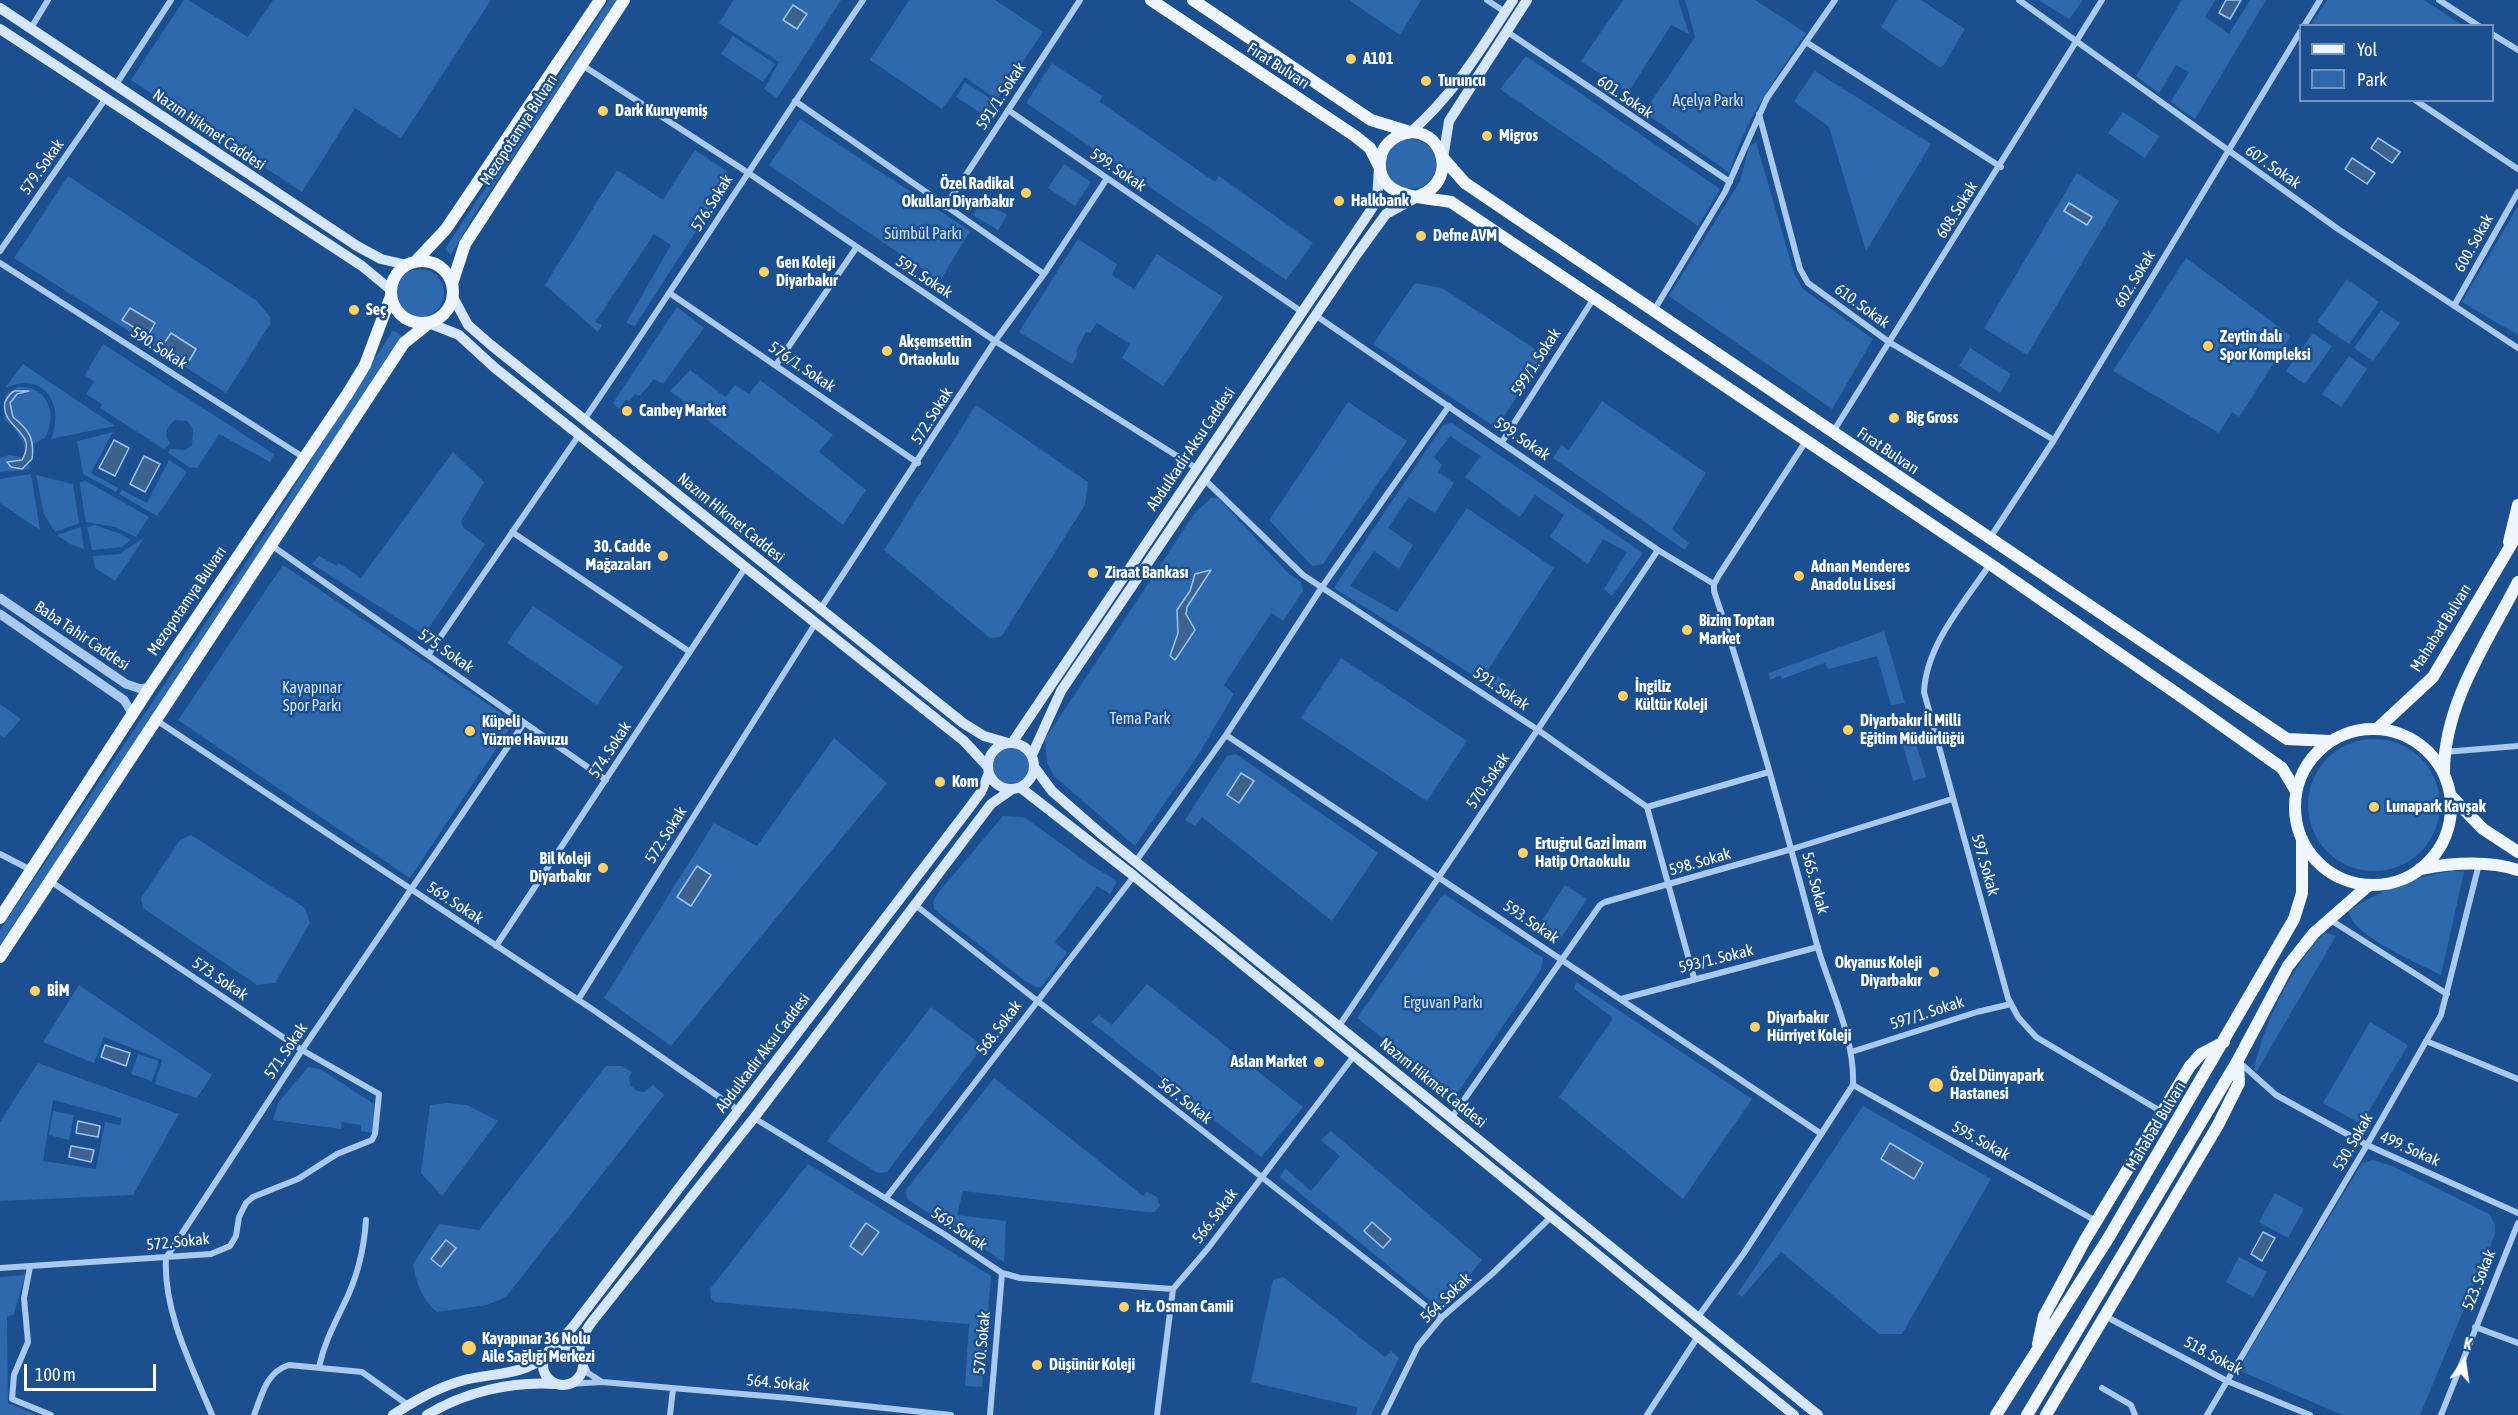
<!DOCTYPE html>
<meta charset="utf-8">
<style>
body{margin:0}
#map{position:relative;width:2518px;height:1415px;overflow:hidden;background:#1b4f8f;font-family:"Asap Condensed",sans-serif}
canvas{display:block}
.legend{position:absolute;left:2299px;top:24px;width:195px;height:78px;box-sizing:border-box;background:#1b4f8f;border:2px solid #7695bc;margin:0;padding:8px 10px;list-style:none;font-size:18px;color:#fff}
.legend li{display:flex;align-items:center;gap:12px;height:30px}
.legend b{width:30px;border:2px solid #7695bc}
.north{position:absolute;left:2434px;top:1331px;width:60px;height:60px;-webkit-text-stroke:4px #1b4f8f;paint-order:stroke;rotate:13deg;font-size:16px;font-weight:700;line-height:24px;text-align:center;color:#fff}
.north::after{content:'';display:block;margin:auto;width:21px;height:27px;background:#fff;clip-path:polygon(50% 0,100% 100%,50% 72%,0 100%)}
.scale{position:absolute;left:24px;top:1364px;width:132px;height:27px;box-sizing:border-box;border:3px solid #fff;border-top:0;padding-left:8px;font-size:18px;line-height:21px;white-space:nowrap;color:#fff;-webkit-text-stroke:4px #1b4f8f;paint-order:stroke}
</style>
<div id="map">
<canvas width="2518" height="1415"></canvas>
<ul class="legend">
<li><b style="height:8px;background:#f0f6ff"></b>Yol</li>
<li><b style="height:16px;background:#2e69ad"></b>Park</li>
</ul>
<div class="north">K</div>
<div class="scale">100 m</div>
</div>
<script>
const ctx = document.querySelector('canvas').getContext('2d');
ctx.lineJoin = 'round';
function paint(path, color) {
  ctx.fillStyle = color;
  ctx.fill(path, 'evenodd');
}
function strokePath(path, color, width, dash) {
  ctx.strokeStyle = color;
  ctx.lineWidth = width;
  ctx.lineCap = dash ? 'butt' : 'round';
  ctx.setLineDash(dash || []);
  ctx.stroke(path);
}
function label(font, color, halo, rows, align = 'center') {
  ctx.font = font + ' "Asap Condensed",sans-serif';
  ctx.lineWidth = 5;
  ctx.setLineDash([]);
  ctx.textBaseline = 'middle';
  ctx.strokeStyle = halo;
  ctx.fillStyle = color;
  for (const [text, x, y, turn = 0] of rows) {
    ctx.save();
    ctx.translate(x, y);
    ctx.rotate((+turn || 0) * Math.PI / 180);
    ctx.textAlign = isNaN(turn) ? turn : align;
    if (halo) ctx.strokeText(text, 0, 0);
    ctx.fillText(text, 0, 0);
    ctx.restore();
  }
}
paint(new Path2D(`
 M184,0H188L248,37L273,0H491L401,138L355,108L302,192L131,80Z
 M609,0H618L474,215L451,255L445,249Z
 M734,0H841L777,98L764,89L779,62L719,23Z
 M909,0H995L1043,32L997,100L965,77L942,109L870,60Z
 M1349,0H1421L1400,35Z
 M1623,0H1678L1689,34L1671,25L1628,93L1581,61Z
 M1685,0H1755L1806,33C1775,78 1745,121 1729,173L1644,112L1695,37Z
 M1897,0H1921L1965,29L1943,66L1939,67L1881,27Z
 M2038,0H2083L2069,19Z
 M2182,0H2215L2205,17L2229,34L2250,0H2266L2195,119L2171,102L2189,72L2176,65L2159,93L2136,76Z
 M2327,0H2424L2462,25H2315L2312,23Z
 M733,36L775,64L763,82L721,54Z
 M1526,56L1720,189L1698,226L1500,89Z
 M1052,63L1102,96L1100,102L1215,182L1219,176L1313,243L1286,280L1026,103Z
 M1815,71L1931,144L1866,251L1829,127L1794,101Z
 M965,82L994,101L984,115L956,97Z
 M2123,112L2159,136L2145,158L2108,133Z
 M800,119L970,231L940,281L769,165Z
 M1386 164a25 25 0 1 1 50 0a25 25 0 1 1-50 0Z
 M1756,142L1794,273L1803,289L1873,339L1832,409L1669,296L1740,181L1749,147Z
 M695,150L728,172V181L635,326L626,323L671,245L654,234L595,322L602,325L598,332L545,285L617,170L663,200Z
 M1064,164L1091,182L1075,206L1048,188Z
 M2077,173L2119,201L2027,355L1984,328Z
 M68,176L257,301L270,317V324L226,393L14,258Z
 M982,200L1007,215L998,230L973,215Z
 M2518,206V335L2462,302Z
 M1078,239L1117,264L1112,275L1134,289L1157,254L1223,297L1163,386L1122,358L1130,344L1097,323L1090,333L1086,332L1076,351L1078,353L1072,364L1019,332Z
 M2186,258L2291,336L2239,417L2232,412L2219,433L2113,371Z
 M396 293a24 24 0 1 1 48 0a24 24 0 1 1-48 0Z
 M2347,279L2379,302L2349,344L2317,322Z
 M1415,283L1442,288L1544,355L1496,428L1373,344Z
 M677,307L704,328L663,384L654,379L640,396L635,394L630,401L626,400L619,409L613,403Z
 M2381,310L2400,323L2373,361L2354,348Z
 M393,330L402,336L0,945V930L253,552Z
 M2313,333L2332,346L2305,384L2286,371Z
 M103,344L274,454L270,462L219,434L197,468L189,467L168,453L170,449L185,450L192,445L193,429L187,421L175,420C167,427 163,433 170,443L164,449L100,408L102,404L86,394L94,382L85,375Z
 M1970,348L2011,374L2000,393L1959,366Z
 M2349,356L2367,369L2341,407L2322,394Z
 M23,364L115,426L51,439C66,403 42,370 5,388Z
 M690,370L725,397L735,385L749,394L760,380L833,435L819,452L866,490L843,525L670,391Z
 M18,387C48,385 58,415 45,438L33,444C28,425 4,420 13,397L28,393L14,391L4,405L5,420L22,434L26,452C24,448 24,443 21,439C12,422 0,420 6,395Z
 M1602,401L1706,473L1672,529L1689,543L1685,550L1553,458L1561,445L1569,450Z
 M1348,402L1407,441L1323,564L1312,566L1269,520Z
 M976,405L1088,482L1085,505L1001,637L990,638L884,550Z
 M1452,423L1643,553L1612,596L1604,589L1627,552L1603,539L1588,564L1550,537L1564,515L1535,495L1520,517L1465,477L1481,456L1450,436L1434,457L1442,465L1438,472L1454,483L1435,513L1409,497L1388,528L1413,545L1399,569L1374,551L1350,586L1397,612L1467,508L1554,568L1488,670L1511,685L1505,695L1334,588L1443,425Z
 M113,432L91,473L118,488L116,492L83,474L77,441Z
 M453,452L484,482L461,521L463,527L485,544L426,632L421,633L312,564L319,556L337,566L339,563L361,578Z
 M9,455L24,458L18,462H7L11,467L25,468L29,464L30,469L0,472V458Z
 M169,460L187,472L157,516L119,494L122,490L147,503Z
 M31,474L40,530L0,503V479Z
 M36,475L73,484L79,523L55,532L44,514Z
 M86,481L149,517L136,537L115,527L86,522L80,486V482Z
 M1211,498H1218L1289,574L1301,582L1303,591L1283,621L1271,613L1224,685L1234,694L1200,752L1135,846L1054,776L1047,763L1045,739L1195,513Z
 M95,525L121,534L131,540L122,547L92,550L87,527Z
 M81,527L84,549L70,544L57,535Z
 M145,537L115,581L95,568L93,556L119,554Z
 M283,565L514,722L410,878L178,720Z
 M533,606L623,667L597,705L507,643Z
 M1884,631L1905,703L1891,705L1877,656L1828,669L1825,663L1782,679L1781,675L1770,680L1769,673Z
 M1341,658L1467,741L1427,801L1301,718Z
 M0,704L21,719L4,738L0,735Z
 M1909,721L1926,777L1913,781L1897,724Z
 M834,738L887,783L671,1046L604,998L714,823L757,846Z
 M2308 805a66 66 0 1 1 132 0a66 66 0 1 1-132 0Z
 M993 766a19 19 0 1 1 38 0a19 19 0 1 1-38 0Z
 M1236,754L1378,853L1332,921L1202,817L1195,826L1185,820L1227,756Z
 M1003,816L1024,817L1092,866L1117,881L1110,894L1097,886L1055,942L1067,953L1041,987H1036L1025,981L934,909L933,902L938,893Z
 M191,835L305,908L310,923L275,983L257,985L143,908L141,898L180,840Z
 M2452,871L2464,872L2441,975C2420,964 2350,935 2349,911C2379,890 2415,877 2452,871Z
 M1565,885L1587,899L1559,941L1538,927Z
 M1445,895L1543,958L1541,970L1458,1092H1451L1357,1018L1441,897Z
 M2325,932L2336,936L2257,1071L2254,1070C2265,1020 2290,969 2325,932Z
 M1576,982L1752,1099L1683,1199L1559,1097L1612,1020V1017L1574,989Z
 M1147,984L1303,1107L1261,1157L1091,1022L1099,1015L1112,1025Z
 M79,985L212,1075L197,1098L155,1084L162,1060L104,1037L94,1063L43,1042Z
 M931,1007L983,1046L887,1172L878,1173L827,1141Z
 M2370,1022L2408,1045L2361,1124L2323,1103Z
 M138,1054L159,1061L152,1081L131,1074Z
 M38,1063L179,1114L133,1195L0,1201V1122ZM53,1100L121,1118L120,1125L105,1122L96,1169L43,1161Z
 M606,1066H622L632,1072L629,1077L630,1085L637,1091L644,1092L653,1085L664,1095L506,1297L487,1305L437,1312C422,1300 416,1282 413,1264L439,1224L479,1230Z
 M308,1067L320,1069L374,1104L373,1133L361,1131V1125L342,1122L341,1129L273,1120L278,1103Z
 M994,1078L1143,1196L1147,1192L1157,1197L1160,1206L1154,1212H1147L963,1191L957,1215L1006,1221L1004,1262L907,1199L906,1190Z
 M446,1103L467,1105L498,1121L442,1196L421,1173L430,1105Z
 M1863,1106L1991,1179L1902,1334H1879L1781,1252L1742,1297L1738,1293Z
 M53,1111L74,1115L69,1140L49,1135Z
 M1331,1131L1482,1260L1444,1306L1436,1305L1280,1177L1285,1168L1311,1191L1340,1156L1321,1140Z
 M2373,1160L2392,1166L2489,1214L2495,1225V1234L2420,1415H2342L2238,1370L2362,1163Z
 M808,1164L991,1276L982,1387L965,1386L969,1324L715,1302L711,1299L710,1289Z
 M2275,1193L2304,1209L2288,1238L2259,1222Z
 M2239,1257L2267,1272L2253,1297L2226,1282Z
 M25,1275L14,1314L7,1317L8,1403L37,1415H0V1277Z
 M1283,1277L1385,1357L1391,1351L1399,1358L1371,1415H1356L1357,1407L1251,1382L1273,1280Z`), '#2e69ad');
const water = new Path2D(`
 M2226,0H2241L2230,19L2219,13Z
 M793,5L807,14L797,29L783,20Z
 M2378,138L2400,152L2392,163L2371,148Z
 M2352,158L2375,173L2367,184L2345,169Z
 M2069,203L2092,217L2087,225L2064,211Z
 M130,308L155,323L148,336L122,320Z
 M171,333L196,349L189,361L163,345Z
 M14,391H29L17,394L10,403L13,417C28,429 35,438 32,459L22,469L11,467L7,462L22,460C39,430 0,429 5,402C8,397 9,394 14,391Z
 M114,440L129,448L115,476L99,468Z
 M144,456L160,464L145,492L130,484Z
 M1211,570L1187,607L1186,614L1195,630L1175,660L1170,656L1178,633L1177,610L1190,591L1195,574Z
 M1241,773L1254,781L1239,803L1227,795Z
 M697,866L711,875L691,906L677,897Z
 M105,1045L130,1053L126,1066L101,1057Z
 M78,1121L100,1126L98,1137L76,1133Z
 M1890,1143L1923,1163L1914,1179L1881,1159Z
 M71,1146L94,1150L91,1162L69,1157Z
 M1372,1222L1391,1239L1383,1248L1364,1231Z
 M866,1223L879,1232L862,1255L850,1246Z
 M2263,1232L2275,1238L2262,1261L2251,1254Z
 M446,1240L456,1248L441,1267L431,1259Z`);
paint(water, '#3c6290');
strokePath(water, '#9cc4f0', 1.5);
strokePath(new Path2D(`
 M1487,0L1505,12
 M2019,0L2338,229L2518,348
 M2439,0L2479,26
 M2304,26L2320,0
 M31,28L48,0
 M1506,31L1730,182
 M2492,34L2518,50
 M1806,42L2001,167
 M582,65L747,172L995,341L1196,468
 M115,86L171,0
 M2415,100L2518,169
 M795,101L1044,274
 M1008,110L1302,312
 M1759,114L1800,269L1808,283L1889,342L2054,440
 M945,207L1080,0
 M0,251L106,98
 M0,263L303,457
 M671,294L918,463
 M2454,306L2518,192
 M1653,312L1725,192L1767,98L1835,0
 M1315,315L1658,550L1714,584
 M776,365L856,248
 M584,420C679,281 769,139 863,0
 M1833,432L2102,0
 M1502,442L1594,298
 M1205,480L1303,575L1538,730L1647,807L1694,978
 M512,532L690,652
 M1990,538L2054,440L2300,32
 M271,545L606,780
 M1990,564C1964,603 1926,645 1924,692L2008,998L2018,1017L2036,1037L2162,1112
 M821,608L995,341L1044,274L1106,180
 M428,655L579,435
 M156,720L592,1009L738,1110
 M1226,735L1820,1133
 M2444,752L2518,746
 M1647,807L1769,772
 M0,854L31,870
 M1136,861L1226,735L1322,587L1449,406
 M914,904L1441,1318
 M2329,919L2447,994
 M496,946L745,568
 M1621,999L1818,947
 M578,1000L815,624
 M1339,1026L1658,550
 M2426,1041L2518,1079
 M1851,1052L1977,1012L2011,1004
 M2238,1061L2276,1095L2367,1145L2518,1213
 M1853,1085L2096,1221
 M1452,1117L1600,905L1605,902L1792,849L1952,799
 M754,1118L944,1234L1002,1273L1020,1278L1173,1289
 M886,1198L1134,876
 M30,1267L24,1298L28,1342L14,1375L12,1399L51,1415
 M0,1268L211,1254L230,1246L236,1236L239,1217L246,1203L253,1197L298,1179L337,1154L372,1140L375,1134L379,1094L302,1050L50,881
 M2105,1316L2227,1381L2310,1415
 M1698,1317L1744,1253L1853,1085C1855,1037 1830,990 1817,945C1785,826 1753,707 1714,591V584L1719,575L1806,441
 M2475,1327L2518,1343
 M319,1367C324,1344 333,1327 343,1306C357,1279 364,1250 366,1220
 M602,1382L789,1398L951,1415
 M569,1384L602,1382L588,1373L584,1364
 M2102,1388L2131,1405L2135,1415
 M212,1415C192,1366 163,1312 166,1258L302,1050L524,723
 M254,1415C262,1395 266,1372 289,1365L362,1372L408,1405
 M670,1415L673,1389
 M990,1415L1002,1273
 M1157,1415L1173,1289L1209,1247L1353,1057
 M1384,1415L1418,1346L1441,1318L1492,1274L1550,1218
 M1647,1415L1697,1338
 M2207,1415L2367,1145L2441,1015L2479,864
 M2441,1415L2518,1223`), '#a9c9ee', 6);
strokePath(new Path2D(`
 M0,598L126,684L141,689L150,687
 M0,614L124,700L132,713`), '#a9c9ee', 9);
strokePath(new Path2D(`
 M0,8L357,246L381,259L407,265
 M0,29L362,266L391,290
 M1411,132C1455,93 1481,49 1513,0
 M1443,158L1449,121L1527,0
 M453,297L468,325L491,345L963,723L984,736L1008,743
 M429,323L459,335L495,368L964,741L988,767
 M988 766a23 23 0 1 1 46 0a23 23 0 1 1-46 0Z
 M1012,743L1377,201L1379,167
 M1032,755L1061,691L1357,254L1386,214L1419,196
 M1035,768L1052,791L1100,833L1818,1415
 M1021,788L1134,876L1794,1415
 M543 1365a20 20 0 1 1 40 0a20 20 0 1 1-40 0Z
 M554,1347L572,1328L967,811L981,792L989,773
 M579,1352L581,1338L591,1323L754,1118L991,804L1011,790
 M393,1415C414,1401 436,1388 461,1381C487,1373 525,1376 545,1356
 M427,1415C464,1392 512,1381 556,1384`), '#d6e6fa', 10);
strokePath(new Path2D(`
 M1151,0L1355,136L1370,148L1379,166
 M1193,0L1371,120L1410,132
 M1443,158L1465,183L2287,739L2330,741
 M1419,196C1465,177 1436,117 1398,136C1388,141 1381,150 1380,161C1377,200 1425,197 1451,202L1990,564L2189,702L2282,768L2296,791
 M391 292a31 31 0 1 1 62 0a31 31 0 1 1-62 0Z
 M415,262L446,229L600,0
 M452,284L465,244L624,0
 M2509,542L2518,505
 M2377,729L2433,677L2518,533
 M2295 807a78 78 0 1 1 156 0a78 78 0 1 1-156 0Z
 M2444,772C2444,703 2488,641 2518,582
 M2450,795L2483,829L2518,852
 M2420,869C2452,863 2487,860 2518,870
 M0,918L150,687L348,393L365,365L391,296
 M0,957L404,343L429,323
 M2038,1344L2044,1316L2085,1240L2190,1066L2201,1054L2224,1042
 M1996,1415L2109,1237L2294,919L2302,893V839
 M2027,1415L2238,1060L2288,966L2314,933L2369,885
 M2046,1415L2218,1125L2239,1083L2238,1061`), '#f0f6ff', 12);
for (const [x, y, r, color] of [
 [1351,59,6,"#ffd166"],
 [1426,81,6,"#ffd166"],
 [603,111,6,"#ffd166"],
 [1487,136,6,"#ffd166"],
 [1026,193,6,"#ffd166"],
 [1339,201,6,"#ffd166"],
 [1421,236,6,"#ffd166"],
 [764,272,6,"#ffd166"],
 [354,310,6,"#ffd166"],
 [2208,346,6,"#ffd166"],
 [887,351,6,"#ffd166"],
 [627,411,6,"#ffd166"],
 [1894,418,6,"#ffd166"],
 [663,556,6,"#ffd166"],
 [1093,573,6,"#ffd166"],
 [1799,576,6,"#ffd166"],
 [1687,630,6,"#ffd166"],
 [1623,696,6,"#ffd166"],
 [1848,730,6,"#ffd166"],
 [470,731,6,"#ffd166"],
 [940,782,6,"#ffd166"],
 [2374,807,6,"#ffd166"],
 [1523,853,6,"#ffd166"],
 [603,868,6,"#ffd166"],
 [1934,972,6,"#ffd166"],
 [35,991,6,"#ffd166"],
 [1755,1027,6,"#ffd166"],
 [1319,1062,6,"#ffd166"],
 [1936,1085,8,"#ffd166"],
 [1124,1307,6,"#ffd166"],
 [469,1348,8,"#ffd166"],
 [1037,1365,6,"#ffd166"]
]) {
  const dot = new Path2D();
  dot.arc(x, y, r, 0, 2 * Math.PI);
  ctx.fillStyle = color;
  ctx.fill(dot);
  strokePath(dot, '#1b4f8f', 2);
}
label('bold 16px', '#fff', '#1b4f8f', [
 ["A101",1363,59],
 ["Turuncu",1438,81],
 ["Dark Kuruyemiş",615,111],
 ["Migros",1499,136],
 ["Özel Radikal",1014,184,"right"],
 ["Okulları Diyarbakır",1014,202,"right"],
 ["Halkbank",1351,201],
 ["Defne AVM",1433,236],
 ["Gen Koleji",776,263],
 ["Diyarbakır",776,281],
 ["Seç",366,310],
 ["Zeytin dalı",2220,337],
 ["Spor Kompleksi",2220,355],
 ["Akşemsettin",899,342],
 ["Ortaokulu",899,360],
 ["Canbey Market",639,411],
 ["Big Gross",1906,418],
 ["30. Cadde",651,547,"right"],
 ["Mağazaları",651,565,"right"],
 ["Adnan Menderes",1811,567],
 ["Anadolu Lisesi",1811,585],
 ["Ziraat Bankası",1105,573],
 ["Bizim Toptan",1699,621],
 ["Market",1699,639],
 ["İngiliz",1635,687],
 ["Kültür Koleji",1635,705],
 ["Diyarbakır İl Milli",1860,721],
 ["Eğitim Müdürlüğü",1860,739],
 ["Küpeli",482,722],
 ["Yüzme Havuzu",482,740],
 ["Kom",952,782],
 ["Lunapark Kavşak",2386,807],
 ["Ertuğrul Gazi İmam",1535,844],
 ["Hatip Ortaokulu",1535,862],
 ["Bil Koleji",591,859,"right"],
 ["Diyarbakır",591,877,"right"],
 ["Okyanus Koleji",1922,963,"right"],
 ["Diyarbakır",1922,981,"right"],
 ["BİM",47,991],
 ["Diyarbakır",1767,1018],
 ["Hürriyet Koleji",1767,1036],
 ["Aslan Market",1307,1062,"right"],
 ["Özel Dünyapark",1950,1076],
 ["Hastanesi",1950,1094],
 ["Hz. Osman Camii",1136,1307],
 ["Kayapınar 36 Nolu",482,1339],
 ["Aile Sağlığı Merkezi",482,1357],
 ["Düşünür Koleji",1049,1365]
], 'left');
label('16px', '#fff', '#1b4f8f', [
 ["Fırat Bulvarı",1278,66,33],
 ["591/1. Sokak",1001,96,-57],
 ["601. Sokak",1625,97,34],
 ["Nazım Hikmet Caddesi",209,130,34],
 ["Mezopotamya Bulvarı",519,130,-57],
 ["579. Sokak",42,167,-55],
 ["607. Sokak",2273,167,35],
 ["599. Sokak",1118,170,34],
 ["576. Sokak",712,203,-58],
 ["608. Sokak",1957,210,-58],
 ["600. Sokak",2474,243,-61],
 ["591. Sokak",924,277,33],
 ["602. Sokak",2135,279,-59],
 ["610. Sokak",1862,306,36],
 ["590. Sokak",159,348,33],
 ["599/1. Sokak",1536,362,-57],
 ["576/1. Sokak",802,367,34],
 ["572. Sokak",932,416,-58],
 ["599. Sokak",1522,439,34],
 ["Abdulkadir Aksu Caddesi",1191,449,-56],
 ["Fırat Bulvarı",1888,451,34],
 ["Nazım Hikmet Caddesi",731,518,39],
 ["Mezopotamya Bulvarı",187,601,-56],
 ["Mahabad Bulvarı",2441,628,-58],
 ["Baba Tahir Caddesi",82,636,34],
 ["575. Sokak",446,651,35],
 ["591. Sokak",1501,689,34],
 ["574. Sokak",610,750,-57],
 ["570. Sokak",1488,781,-56],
 ["572. Sokak",666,835,-58],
 ["598. Sokak",1700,862,-16],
 ["597. Sokak",1985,865,74],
 ["565. Sokak",1815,883,75],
 ["569. Sokak",455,903,33],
 ["593. Sokak",1531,922,34],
 ["593/1. Sokak",1716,959,-14],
 ["573. Sokak",220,979,34],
 ["597/1. Sokak",1927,1013,-18],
 ["568. Sokak",999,1028,-53],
 ["571. Sokak",286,1051,-56],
 ["Abdulkadir Aksu Caddesi",763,1053,-53],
 ["Nazım Hikmet Caddesi",1433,1083,39],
 ["567. Sokak",1185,1101,38],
 ["Mahabad Bulvarı",2156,1126,-59],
 ["595. Sokak",1981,1141,29],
 ["530. Sokak",2353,1142,-60],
 ["499. Sokak",2410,1149,24],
 ["566. Sokak",1215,1216,-53],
 ["569. Sokak",959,1229,34],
 ["572. Sokak",178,1242,-6],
 ["523. Sokak",2479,1280,-68],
 ["564. Sokak",1446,1298,-44],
 ["570. Sokak",982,1343,-85],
 ["518. Sokak",2213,1356,28],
 ["564. Sokak",778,1383,5]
]);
label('16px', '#cfe3fa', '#1b4f8f', [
 ["Açelya Parkı",1708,101],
 ["Sümbül Parkı",923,234],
 ["Kayapınar",312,688],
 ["Spor Parkı",312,706],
 ["Tema Park",1140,719],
 ["Erguvan Parkı",1443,1003]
]);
</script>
